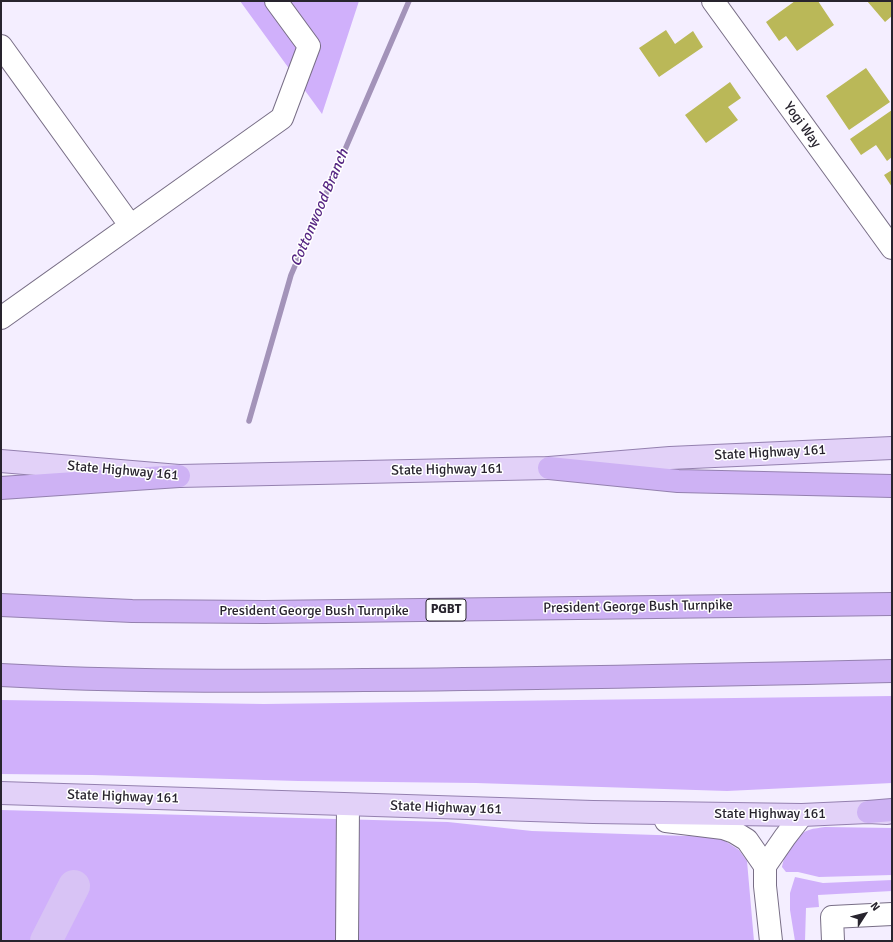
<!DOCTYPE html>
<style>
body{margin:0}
#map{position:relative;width:893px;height:942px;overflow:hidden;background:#f4eeff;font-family:Signika,sans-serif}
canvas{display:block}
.frame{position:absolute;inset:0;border:2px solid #28242e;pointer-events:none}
.north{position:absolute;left:845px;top:894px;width:40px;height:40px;-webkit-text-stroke:3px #fff;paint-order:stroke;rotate:54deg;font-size:11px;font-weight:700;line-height:16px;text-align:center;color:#28242e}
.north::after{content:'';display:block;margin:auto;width:14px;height:18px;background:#28242e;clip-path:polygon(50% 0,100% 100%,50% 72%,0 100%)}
</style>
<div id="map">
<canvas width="893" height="942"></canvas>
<div class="frame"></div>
<div class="north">N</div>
</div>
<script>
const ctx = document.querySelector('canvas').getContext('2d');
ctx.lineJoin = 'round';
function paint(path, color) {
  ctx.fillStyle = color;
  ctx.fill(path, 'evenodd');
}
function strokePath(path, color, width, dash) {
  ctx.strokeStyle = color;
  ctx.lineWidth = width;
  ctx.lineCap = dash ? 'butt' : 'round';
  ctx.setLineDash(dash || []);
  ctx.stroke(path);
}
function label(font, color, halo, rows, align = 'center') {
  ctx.font = font + ' Signika,sans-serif';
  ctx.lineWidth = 3;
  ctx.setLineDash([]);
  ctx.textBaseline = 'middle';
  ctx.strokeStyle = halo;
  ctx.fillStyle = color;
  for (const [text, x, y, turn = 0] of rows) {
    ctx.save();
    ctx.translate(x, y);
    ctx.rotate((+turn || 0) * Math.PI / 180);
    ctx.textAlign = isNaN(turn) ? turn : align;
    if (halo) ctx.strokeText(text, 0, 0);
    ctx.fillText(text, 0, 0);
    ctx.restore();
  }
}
paint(new Path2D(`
 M240,1H359L322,114Z
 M892,696V783L727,791L476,783L298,781L92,775L1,774V700L264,704Z
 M1,810L448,822L532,831L719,837L739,850L747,861L754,941H1Z
 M825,827L892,828V875L819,877L798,872H786L782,867C785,852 794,835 809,830C814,828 820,828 825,827Z
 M795,877L823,883L892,880V891L818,895L819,907L806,908L805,941H795L790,910V893Z`), '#d0b0fb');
strokePath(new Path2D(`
 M249,421L291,275L409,1`), '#a393b9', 5.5);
strokePath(new Path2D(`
 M46,941L74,886`), '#d8c3f5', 32);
paint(new Path2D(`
 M795,1H818L834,25L797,51L786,36L779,41L766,22Z
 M867,1H892V16L885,22Z
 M666,30L675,44L693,31L703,47L659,77L639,48Z
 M866,68L890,102L849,130L826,96Z
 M730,82L741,98L728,107L738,120L706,143L685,115Z
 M892,110V157L887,161L876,145L861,155L850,139Z
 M892,170V187L884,175Z`), '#bab858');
const minor = new Path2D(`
 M713,1L892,248
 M1,46L130,225
 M1,318L282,118L309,46L276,1
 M666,821L723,828L734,832L747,840L765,866V886L771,941
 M765,866L785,837L802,815
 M347,941L348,805
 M833,941L832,917L892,914`);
const major = new Path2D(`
 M1,461L179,476L549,468L670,458L892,448
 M1,793L593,812L802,815L868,812L887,813`);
const highway = new Path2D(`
 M549,468L678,481L892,486
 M1,488L179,476
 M1,605L132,611L264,612L892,604
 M1,675C122,682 243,681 364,680C540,679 716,675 892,671
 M868,812L892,810`);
strokePath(minor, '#786e86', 24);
strokePath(major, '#9480af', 24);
strokePath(highway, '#9480af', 24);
strokePath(minor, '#fff', 22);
strokePath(major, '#e2d1f8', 22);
strokePath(highway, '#ceb2f4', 22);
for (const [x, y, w] of [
 [446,610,40]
]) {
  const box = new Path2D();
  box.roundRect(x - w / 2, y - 11, w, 22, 3);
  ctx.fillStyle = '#fff';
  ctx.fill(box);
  strokePath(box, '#28242e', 1);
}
label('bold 13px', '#28242e', null, [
 ["PGBT",446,610]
]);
label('14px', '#28242e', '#fff', [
 ["Yogi Way",802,125,54],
 ["State Highway 161",770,453,-3],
 ["State Highway 161",447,470,-1],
 ["State Highway 161",123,471,5],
 ["President George Bush Turnpike",638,607,-1],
 ["President George Bush Turnpike",314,611],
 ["State Highway 161",123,797,2],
 ["State Highway 161",446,808,2],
 ["State Highway 161",770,814]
]);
label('italic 15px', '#562683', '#fff', [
 ["Cottonwood Branch",320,208,-67]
]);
</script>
